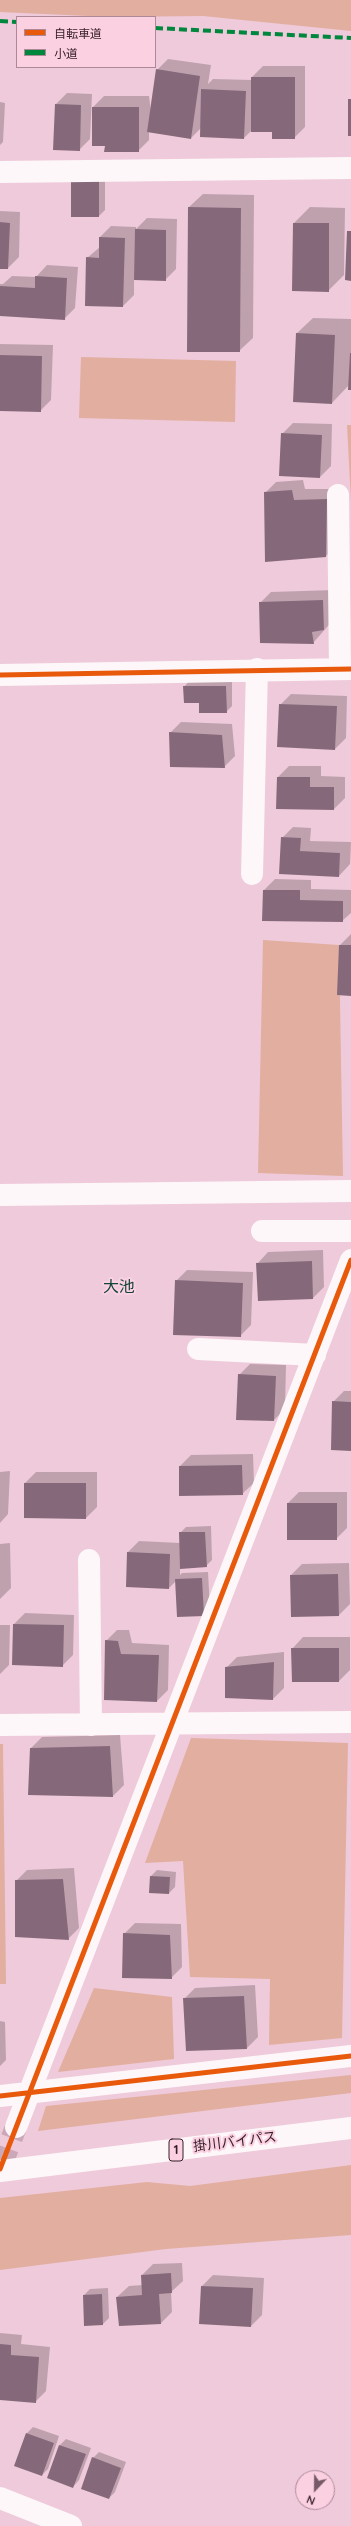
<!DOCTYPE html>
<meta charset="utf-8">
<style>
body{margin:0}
#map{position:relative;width:351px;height:2526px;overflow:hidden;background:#efcada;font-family:Quicksand,"Noto Sans JP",sans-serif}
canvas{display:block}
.legend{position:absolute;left:16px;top:16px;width:140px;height:52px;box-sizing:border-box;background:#fbd1e2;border:1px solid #ad8998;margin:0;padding:5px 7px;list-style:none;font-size:12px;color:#371e29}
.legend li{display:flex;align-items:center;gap:8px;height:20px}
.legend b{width:20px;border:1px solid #ad8998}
.north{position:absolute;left:295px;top:2470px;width:40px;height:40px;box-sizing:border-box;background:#fbd1e2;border:1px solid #ad8998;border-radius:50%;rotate:202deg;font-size:11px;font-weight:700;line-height:16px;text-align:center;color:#371e29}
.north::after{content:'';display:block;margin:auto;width:14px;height:18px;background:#775a67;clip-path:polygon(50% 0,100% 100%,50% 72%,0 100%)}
</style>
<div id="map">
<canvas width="351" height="2526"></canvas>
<ul class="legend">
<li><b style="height:5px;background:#e8590c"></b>自転車道</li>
<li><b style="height:5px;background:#00873e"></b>小道</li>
</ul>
<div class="north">N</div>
</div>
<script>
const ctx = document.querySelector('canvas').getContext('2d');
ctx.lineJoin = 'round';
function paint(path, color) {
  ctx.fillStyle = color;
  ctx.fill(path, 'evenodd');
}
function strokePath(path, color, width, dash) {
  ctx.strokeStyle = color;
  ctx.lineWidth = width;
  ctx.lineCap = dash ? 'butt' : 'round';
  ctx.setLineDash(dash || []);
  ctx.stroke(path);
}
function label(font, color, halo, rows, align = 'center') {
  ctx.font = font + ' Quicksand,"Noto Sans JP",sans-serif';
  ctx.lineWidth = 4;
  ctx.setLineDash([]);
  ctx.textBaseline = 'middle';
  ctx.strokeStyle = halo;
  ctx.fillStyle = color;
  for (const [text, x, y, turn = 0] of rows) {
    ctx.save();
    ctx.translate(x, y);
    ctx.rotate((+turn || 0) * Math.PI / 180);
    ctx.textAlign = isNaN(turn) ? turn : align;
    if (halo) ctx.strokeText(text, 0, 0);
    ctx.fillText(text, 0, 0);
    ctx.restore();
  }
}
paint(new Path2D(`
 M0,0H351V31L203,16L110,17L0,12Z
 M81,357L236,361L235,422L79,418Z
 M347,425H351V501Z
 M263,940L339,945L343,1176L258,1173Z
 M191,1738L348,1743L342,2038L269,2045L270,1979L190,1977L183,1861L145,1863Z
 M0,1744H3L6,1984H0Z
 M94,1988L172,1997L174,2059L58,2072Z
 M351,2075V2093L38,2131L46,2106Z
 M351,2165V2235L166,2249L0,2270V2198L147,2182L190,2186Z`), '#e2aea0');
paint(new Path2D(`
 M168,59L211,65L208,84L213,79L252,80V77L263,66H305V127L294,138L273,131L252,130L244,138L201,128L191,138L149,132V140L138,151L106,145L93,107L104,96H149L151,112L157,70Z
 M67,93L92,94L90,139L79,150L56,104Z
 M0,102L5,103L3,142L0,145Z
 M105,174V210L99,216H72Z
 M203,194L254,195L253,338L239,351L189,207Z
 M310,207L345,208L344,275L328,291L294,223Z
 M0,211L20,212L19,257L8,268H0Z
 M147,218L177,219L176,269L165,280L134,279V295L123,306L87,258L100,247V237L111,226L136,227V229Z
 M47,265L78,267L75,308L64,319L0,315V284H3L12,276L36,277Z
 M313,318L351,319V389L349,385L332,403L296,334Z
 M0,344L53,345L51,400L40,411L0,410Z
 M293,423L332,424L331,466L320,477L282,434Z
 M303,480L305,489H337V545L326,556L265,493L276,482Z
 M334,590L335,618L313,643L260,603L271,592Z
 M190,680H232V706L226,712L184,687Z
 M291,694L347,696L346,738L335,749L280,705Z
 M181,722L232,724L235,756L224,767L170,733Z
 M289,766H321V776L345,777V798L334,809L278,777Z
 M293,827L311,828L310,841L351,842L350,864L339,876L280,873L282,838Z
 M275,879L311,880V889L351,890V913L342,921L264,890Z
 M351,934V995L340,945Z
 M323,1250L324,1287L313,1298L259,1300L257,1264L268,1252Z
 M187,1270L253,1272L251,1325L240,1336L176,1281Z
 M250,1364L286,1365L285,1409L274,1420L239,1375Z
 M344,1391H351V1450L333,1402Z
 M253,1454L254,1483L242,1494L180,1466L191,1455Z
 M10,1471L8,1514L0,1523V1472Z
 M36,1472H97V1507L86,1518L25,1483Z
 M299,1492H347V1528L336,1539L288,1503Z
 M211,1526L212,1560L206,1566L180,1568V1575L182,1573L208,1572L210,1609L204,1615L176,1581L169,1588L128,1552L139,1541L180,1543V1533L186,1527Z
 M10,1543L11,1588L0,1599V1544Z
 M349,1563L350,1604L339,1615L292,1616L291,1575L302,1564Z
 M25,1613L74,1615L73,1655L62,1666L14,1624Z
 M0,1625H10L9,1665L0,1674Z
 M117,1630H129L132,1643L169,1645L168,1690L157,1701L106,1641Z
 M303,1637H350V1670L339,1681H293L292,1649Z
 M284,1652V1688L273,1699L226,1668L237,1657Z
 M120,1735L124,1785L113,1796L31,1748L42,1737Z
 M74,1868L79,1928L68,1939L16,1881L27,1870Z
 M157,1870L176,1872L175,1887L169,1893L151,1876Z
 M135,1923L181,1924L182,1967L171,1978L124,1934Z
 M255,1985L258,2037L247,2048L184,1999L195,1988Z
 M0,2021L5,2022L6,2060L0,2066Z
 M182,2263L183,2281L171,2292L172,2312L161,2323L117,2297L129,2286L143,2285L142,2275L153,2264Z
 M213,2275L264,2278L262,2315L251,2326L200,2323L202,2286Z
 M108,2288L109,2318L103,2324L85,2325L84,2295L90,2289Z
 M0,2333L22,2335L21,2344L50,2347L46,2391L35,2402L0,2399Z
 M33,2427L59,2436L48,2469L42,2475L16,2466L27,2433Z
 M66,2439L91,2448L79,2480L73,2487L48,2478L60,2445Z
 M99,2452L126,2462L115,2492L109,2498L93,2458Z`), '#0003');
paint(new Path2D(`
 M156,69L200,76L191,139L147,132Z
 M251,77H295V139H272V132H251Z
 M201,89L246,91L244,139L200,137Z
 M348,99H351V136H348Z
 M55,104L81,105L80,151L53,150Z
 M92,107H139V152H104L105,146H92Z
 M71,180H99V217H71Z
 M188,207L241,208L240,352H187Z
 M0,222L10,223L8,269H0Z
 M293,223H329V292L292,291Z
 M135,229L166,230V281L134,280Z
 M347,231H351V281L345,280Z
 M99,237L125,238L123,307L85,306L86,257L99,258Z
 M35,276L67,278L65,320L0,316V286L35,288Z
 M296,333L335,335L332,404L293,402Z
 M350,353H351V390H348Z
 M0,355L42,356L41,412L0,411Z
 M281,433L322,435L320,478L279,476Z
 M292,490L294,500L327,499L326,557L265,562L264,492Z
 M323,600L324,630L312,632L314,644L260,643L259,602Z
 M183,686H226L227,713H199V703H184Z
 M279,704L337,706L335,750L277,747Z
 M169,732L222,735L225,768L170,767Z
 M277,777H310V787H334V810L276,809Z
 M281,837L301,838L300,851L340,853L339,877L279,874Z
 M263,890H300V900L343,901V922L262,921Z
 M339,945H351V996L337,995Z
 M312,1261L313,1299L258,1301L256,1263Z
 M175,1280L243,1283L241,1337L173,1335Z
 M238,1374L276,1376L274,1421L236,1420Z
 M332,1401L351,1402V1451L331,1450Z
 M242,1465L243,1495L179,1496V1466Z
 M24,1483H86V1519L24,1518Z
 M287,1503H337V1540H287Z
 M179,1532H205L207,1567L180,1569Z
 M127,1552L170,1554L169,1589L126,1587Z
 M338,1574L339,1616L291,1617L290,1575Z
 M202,1578L204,1616L177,1617L175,1579Z
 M13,1624L64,1625L63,1667L12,1665Z
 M105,1640L118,1641L121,1654L159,1655L157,1702L104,1700Z
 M291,1648H339V1682H292Z
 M274,1662L273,1700L225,1698V1667Z
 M110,1746L113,1797L28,1795L30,1748Z
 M150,1876L170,1877L169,1894L149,1893Z
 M63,1879L69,1940L15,1937V1880Z
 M123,1933L170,1935L172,1979L122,1978Z
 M244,1996L247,2049L186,2051L183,1998Z
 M171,2273L172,2293L159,2294L161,2324L119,2326L116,2297L142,2295L141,2275Z
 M201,2286L253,2288L251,2327L199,2324Z
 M102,2294L103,2325L84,2326L83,2295Z
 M0,2344L11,2345V2355L39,2357L36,2403L0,2400Z
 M26,2433L54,2443L42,2476L14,2466Z
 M59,2445L86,2454L73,2488L47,2478Z
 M92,2457L121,2468L109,2499L81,2489Z`), '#85697a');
strokePath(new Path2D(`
 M0,2169L16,2127`), '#caa8b7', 22, [22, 11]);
strokePath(new Path2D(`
 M0,172L351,168
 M338,495L340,669
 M0,675L351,669
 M252,874L257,669
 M0,1195L351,1191
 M262,1231H351
 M198,1349L315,1355
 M89,1560L91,1725
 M0,1725L351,1722
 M0,2096L351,2056
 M16,2127L351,1260
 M0,2498L71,2526`), '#fdf7f9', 22);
strokePath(new Path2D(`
 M0,2171L351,2128`), '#fdf7f9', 22);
strokePath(new Path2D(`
 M0,21L17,22
 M155,28L351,38`), '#00873e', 4, [8, 4]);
strokePath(new Path2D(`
 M0,675L351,669
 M0,2096L351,2056
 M0,2169L351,1260`), '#e8590c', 5);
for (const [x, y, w] of [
 [176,2150,14]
]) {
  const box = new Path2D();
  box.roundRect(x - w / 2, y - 11, w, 22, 3);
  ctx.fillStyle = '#fbd1e2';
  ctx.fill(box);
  strokePath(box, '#371e29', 1);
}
label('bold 13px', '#371e29', null, [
 ["1",176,2150]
]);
label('14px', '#371e29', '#fbd1e2', [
 ["掛川バイパス",235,2142,-7]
]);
label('16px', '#104538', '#fbd1e2', [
 ["大池",119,1287]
]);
</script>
